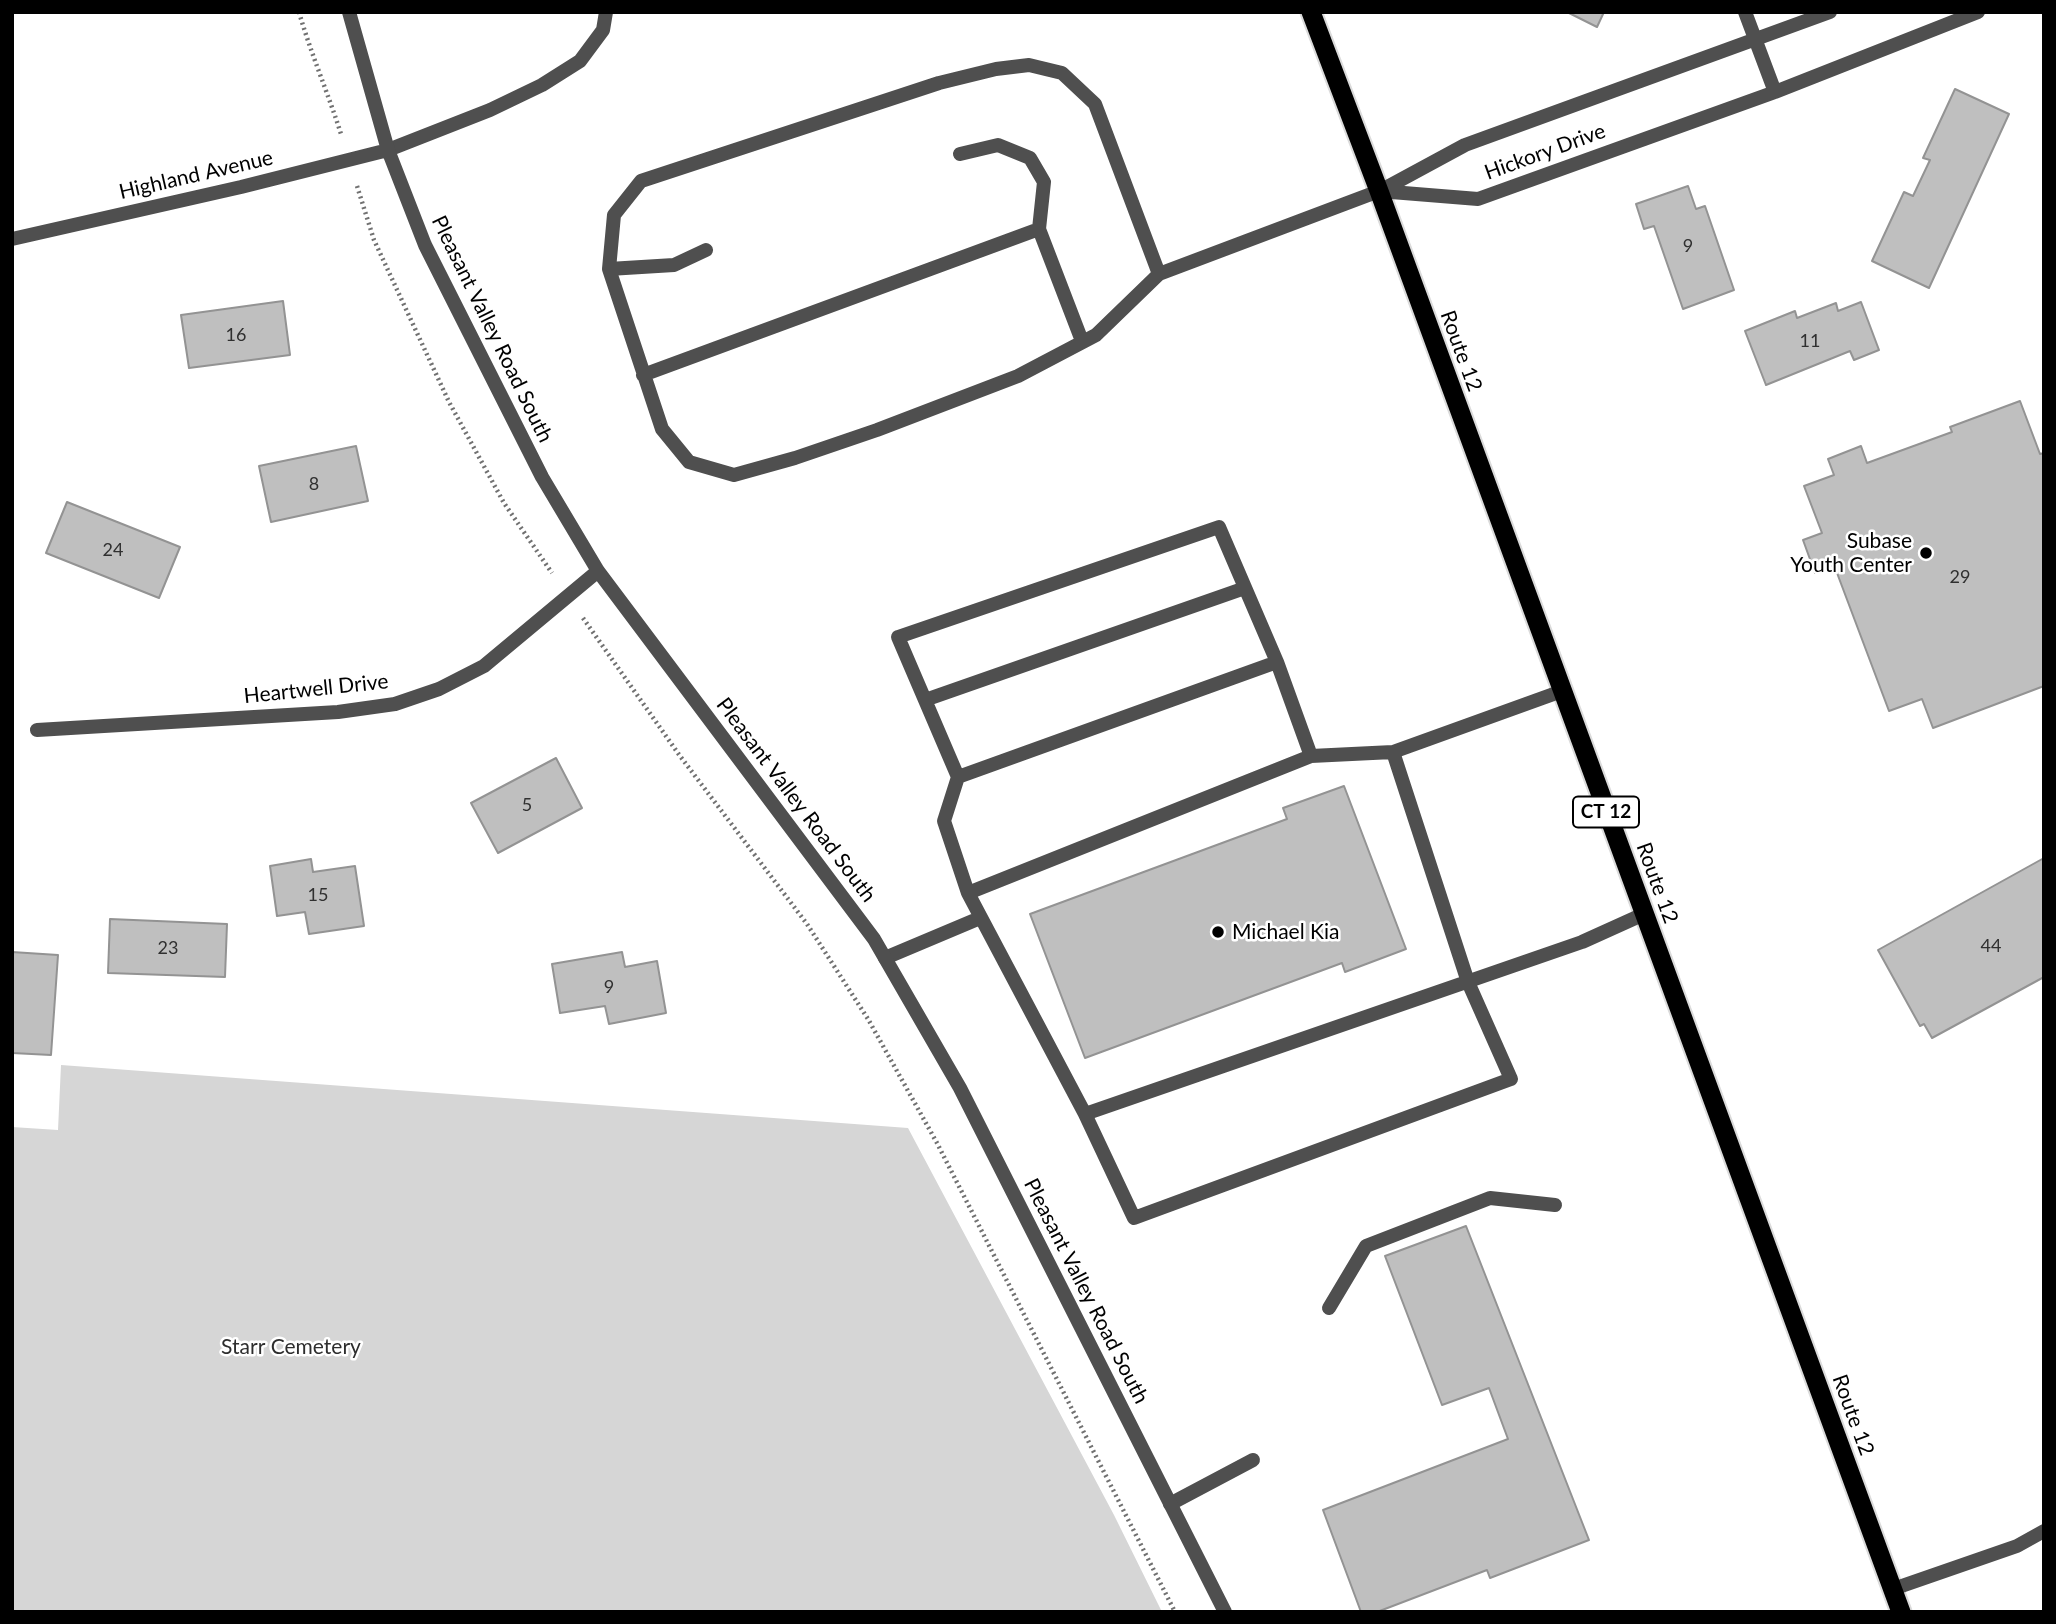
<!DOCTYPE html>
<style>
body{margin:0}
#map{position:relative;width:2056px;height:1624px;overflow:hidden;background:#fff;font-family:Lato,sans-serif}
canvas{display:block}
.frame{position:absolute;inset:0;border:14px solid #000;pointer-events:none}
</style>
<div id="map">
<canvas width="2056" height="1624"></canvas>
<div class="frame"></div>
</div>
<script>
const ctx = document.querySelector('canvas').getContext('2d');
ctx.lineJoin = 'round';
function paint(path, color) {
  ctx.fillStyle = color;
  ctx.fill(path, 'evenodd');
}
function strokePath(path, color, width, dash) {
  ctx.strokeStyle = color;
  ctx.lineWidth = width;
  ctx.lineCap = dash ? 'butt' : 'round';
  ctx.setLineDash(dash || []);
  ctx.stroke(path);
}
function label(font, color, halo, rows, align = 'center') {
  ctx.font = font + ' Lato,sans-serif';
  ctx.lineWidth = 5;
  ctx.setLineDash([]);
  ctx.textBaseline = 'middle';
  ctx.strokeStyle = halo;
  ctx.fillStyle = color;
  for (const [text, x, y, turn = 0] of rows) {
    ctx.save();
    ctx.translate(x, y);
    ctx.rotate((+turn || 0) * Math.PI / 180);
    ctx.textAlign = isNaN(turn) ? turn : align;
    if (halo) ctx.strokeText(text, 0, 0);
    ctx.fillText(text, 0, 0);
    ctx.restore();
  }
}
paint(new Path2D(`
 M61,1065L908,1128L1114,1515L1162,1612H12V1127L58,1130Z`), '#d6d6d6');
const building = new Path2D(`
 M1567,12H1604L1597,27Z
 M1955,89L2009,114L1929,288L1872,261L1904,192L1913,196L1930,160L1923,158Z
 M1688,186L1696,209L1705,206L1734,290L1683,309L1654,226L1644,229L1636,204Z
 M283,301L290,355L189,368L181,315Z
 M1861,302L1879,350L1854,360L1850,351L1766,385L1745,331L1795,311L1797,318L1836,303L1838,311Z
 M2020,401L2040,454L2044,453V686L1933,728L1922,699L1889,711L1834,565L1815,573L1803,540L1822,533L1804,486L1834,475L1828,459L1861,446L1867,463L1952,432L1950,427Z
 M356,446L368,501L271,522L259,466Z
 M67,502L180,547L159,598L46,553Z
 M556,758L582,808L498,853L471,803Z
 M1344,786L1406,949L1345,972L1342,963L1085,1058L1030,914L1287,819L1283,808Z
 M2044,858V977L1932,1038L1924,1024L1920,1026L1878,950Z
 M311,859L313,872L355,866L364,926L309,934L305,912L277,916L270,866Z
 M110,919L227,924L225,977L108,973Z
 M12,952L58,955L51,1055L12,1053Z
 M622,952L625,967L657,961L666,1013L609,1024L605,1006L560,1013L552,964Z
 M1466,1226L1589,1540L1490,1578L1487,1570L1377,1612H1361L1323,1510L1508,1439L1489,1388L1442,1405L1385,1256Z`);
paint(building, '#bfbfbf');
strokePath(building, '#939393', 2);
const trunk = new Path2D(`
 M1311,12L1379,191L1901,1612`);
strokePath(trunk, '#dbdbdb', 23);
strokePath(new Path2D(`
 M299,12C311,54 328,93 341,134
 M357,186L374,240L449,402L504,503L552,573
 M583,618L680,756L807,924L868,1019L937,1143L1175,1612`), '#717171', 4.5, [2, 3.5]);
strokePath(new Path2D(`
 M388,150L490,110L542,85L580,61L603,30L606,12
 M960,154L998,145L1030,158L1044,182L1039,229
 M609,269L674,265L706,250
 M1159,274L1095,104L1062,73L1029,65L996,69L939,83L641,181L614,215L609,269L662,429L689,462L734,475L795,458L877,430L1018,376L1096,335L1159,274L1379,191
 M643,375L1039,229L1082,341
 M1277,662L958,777L898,637L1219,527L1277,662L1311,756
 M925,700L1245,588
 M1393,752L1562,691
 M958,777L944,821L968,893
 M885,958L980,918
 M1085,1114L968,893L1311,756L1393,752L1468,982L1511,1079L1134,1218L1085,1114L1582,942L1644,914
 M1329,1308L1366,1246L1490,1198L1555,1205
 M1170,1504L1253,1460`), '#4f4f4f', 14);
strokePath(new Path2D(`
 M349,12L388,150L425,245L542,477L598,571L874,939L960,1088L1225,1612
 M1745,12L1775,92
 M1379,191L1478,199L1775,92L1978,12
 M1380,191L1465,145L1830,12
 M12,239L241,187L388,150
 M37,730L338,712L395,704L439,689L484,666L598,571
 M1893,1589L2017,1546L2044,1531`), '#4f4f4f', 14);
strokePath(trunk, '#000', 19);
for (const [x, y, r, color] of [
 [1926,553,7,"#000"],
 [1218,932,7,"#000"]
]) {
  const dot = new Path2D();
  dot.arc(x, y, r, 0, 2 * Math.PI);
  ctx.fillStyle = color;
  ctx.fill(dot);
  strokePath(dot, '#fff', 2.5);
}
label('18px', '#303030', null, [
 ["9",1688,246],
 ["16",236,335],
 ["11",1810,341],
 ["8",314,484],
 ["24",113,550],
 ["29",1960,577],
 ["5",527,805],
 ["15",318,895],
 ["44",1991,946],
 ["23",168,948],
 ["9",609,987]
]);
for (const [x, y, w] of [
 [1606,812,66]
]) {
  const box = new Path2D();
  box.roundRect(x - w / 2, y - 15.5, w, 31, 5);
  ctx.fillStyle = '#fff';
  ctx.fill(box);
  strokePath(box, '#000', 2);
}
label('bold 19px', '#000', null, [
 ["CT 12",1606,812]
]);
label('21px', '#000', '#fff', [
 ["Hickory Drive",1545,152,-20],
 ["Highland Avenue",196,175,-13],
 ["Pleasant Valley Road South",492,329,64],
 ["Route 12",1461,351,70],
 ["Heartwell Drive",316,689,-6],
 ["Pleasant Valley Road South",796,800,53],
 ["Route 12",1657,883,70],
 ["Pleasant Valley Road South",1086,1291,63],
 ["Route 12",1853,1415,70]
]);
label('21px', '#000', '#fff', [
 ["Subase",1912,541],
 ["Youth Center",1912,565],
 ["Michael Kia",1232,932,"left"]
], 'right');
label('21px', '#2d2d2d', '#fff', [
 ["Starr Cemetery",291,1347]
]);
</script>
